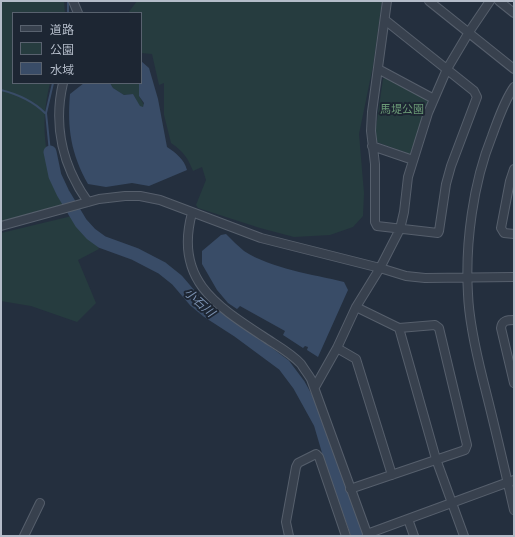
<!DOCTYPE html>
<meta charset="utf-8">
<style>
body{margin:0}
#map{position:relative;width:515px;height:537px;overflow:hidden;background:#242f3e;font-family:"Fira Sans","Noto Sans JP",sans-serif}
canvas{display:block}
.frame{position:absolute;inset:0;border:2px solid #b4bcc9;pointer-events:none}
.legend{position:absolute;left:12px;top:12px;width:130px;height:72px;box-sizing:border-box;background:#1d2633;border:1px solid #59626f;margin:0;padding:5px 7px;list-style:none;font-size:12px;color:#b4bcc9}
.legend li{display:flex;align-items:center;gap:8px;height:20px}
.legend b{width:20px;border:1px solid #59626f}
</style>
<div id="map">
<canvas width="515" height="537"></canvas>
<div class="frame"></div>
<ul class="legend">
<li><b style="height:5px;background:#38414e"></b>道路</li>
<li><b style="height:11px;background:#263c3f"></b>公園</li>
<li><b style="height:11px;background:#394c67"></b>水域</li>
</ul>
</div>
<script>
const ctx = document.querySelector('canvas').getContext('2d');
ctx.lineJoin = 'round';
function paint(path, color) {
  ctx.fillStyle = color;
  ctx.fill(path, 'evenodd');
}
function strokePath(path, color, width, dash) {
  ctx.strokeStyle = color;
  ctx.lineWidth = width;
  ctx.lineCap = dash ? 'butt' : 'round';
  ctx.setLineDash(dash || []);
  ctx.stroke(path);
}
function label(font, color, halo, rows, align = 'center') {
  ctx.font = font + ' "Fira Sans","Noto Sans JP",sans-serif';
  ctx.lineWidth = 4;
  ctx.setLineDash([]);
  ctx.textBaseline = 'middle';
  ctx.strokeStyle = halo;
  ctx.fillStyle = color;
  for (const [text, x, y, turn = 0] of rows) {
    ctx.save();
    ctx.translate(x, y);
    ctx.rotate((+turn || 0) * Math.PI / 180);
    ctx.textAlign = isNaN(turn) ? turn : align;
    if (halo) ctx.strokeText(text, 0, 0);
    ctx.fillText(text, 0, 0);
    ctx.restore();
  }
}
paint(new Path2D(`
 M1,1H64L65,13H13V83H50C39,127 45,164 65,204L1,222Z
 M137,1H382L373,66L359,134L364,193L363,216L353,227L330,235L294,237L260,228L198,208L196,205L206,180L202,167L193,171C188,158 183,151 171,143L164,115V83L159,85L152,54L141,53V13H128Z
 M386,77L431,99L410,154L374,141L383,79Z
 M110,83H139V96L144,105L143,107H140L133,94L124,95L113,88Z
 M72,216L93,240L99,249L78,260L96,303L77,322L31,306L1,301V233Z`), '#263c3f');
paint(new Path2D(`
 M141,61L149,68L158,99L167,147C176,153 184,159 187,170L149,186L132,183L106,187L88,184C71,154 67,128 70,94L84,83H110L113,88L124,95L133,94L140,106L143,107L144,103L139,96V83H141Z
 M226,234C232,240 238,246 244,251C272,269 312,274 344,282L348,290L318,357L307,350L308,347L305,346L303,348L283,335L285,331L240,306L237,309L228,303L217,290L202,264V251L221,235Z`), '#394c67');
strokePath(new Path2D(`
 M68,13V1
 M1,90C17,94 33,101 45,113
 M50,152L46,113L53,83`), '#394c67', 2);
strokePath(new Path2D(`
 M50,152L55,176L63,193L81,223L91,234L102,242L135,254L162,268L177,280L195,301L207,311L238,331L284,365L299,385L320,423L332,464L358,536`), '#394c67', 13);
const minor = new Path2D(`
 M73,1L78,13
 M429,1L514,69
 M499,1L514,13
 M385,20L474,91L477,97L451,166L446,184L439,231L438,233L377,226L375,222V164L371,131L372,112L387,1
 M378,69L434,99
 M63,83C53,126 63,167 88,202
 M514,87C504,101 498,120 492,136C473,183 465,244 468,294C469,322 476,352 483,380C494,423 504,466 514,510
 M372,146L413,160
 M514,169L510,181L501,228L504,233L514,234
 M192,213C174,279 215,305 264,337C276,345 291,353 301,364C304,369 308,374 311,379L368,536
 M1,226L99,199L125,196H140L160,200L261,238L380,268L406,276L425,278L514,277
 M514,320C508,320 502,320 501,328L514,383
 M399,328L436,459L464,536
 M337,348L356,359L392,475
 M315,387L337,348L356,307L380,268L400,229L404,212L408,177L428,113L447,69L469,32L490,1
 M350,489L465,450L467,445L439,328L435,325L399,328L356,307
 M408,519L414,536
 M367,534L514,480
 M24,536L40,503
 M289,536L286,522L296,467L298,463L316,454L319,457L346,536`);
strokePath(minor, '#565f6c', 10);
strokePath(minor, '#38414e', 8);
label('11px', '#6b9a76', '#1d2633', [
 ["馬堤公園",402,110]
]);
label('italic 12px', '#7c92b1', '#1d2633', [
 ["小石川",199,303,42]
]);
</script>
